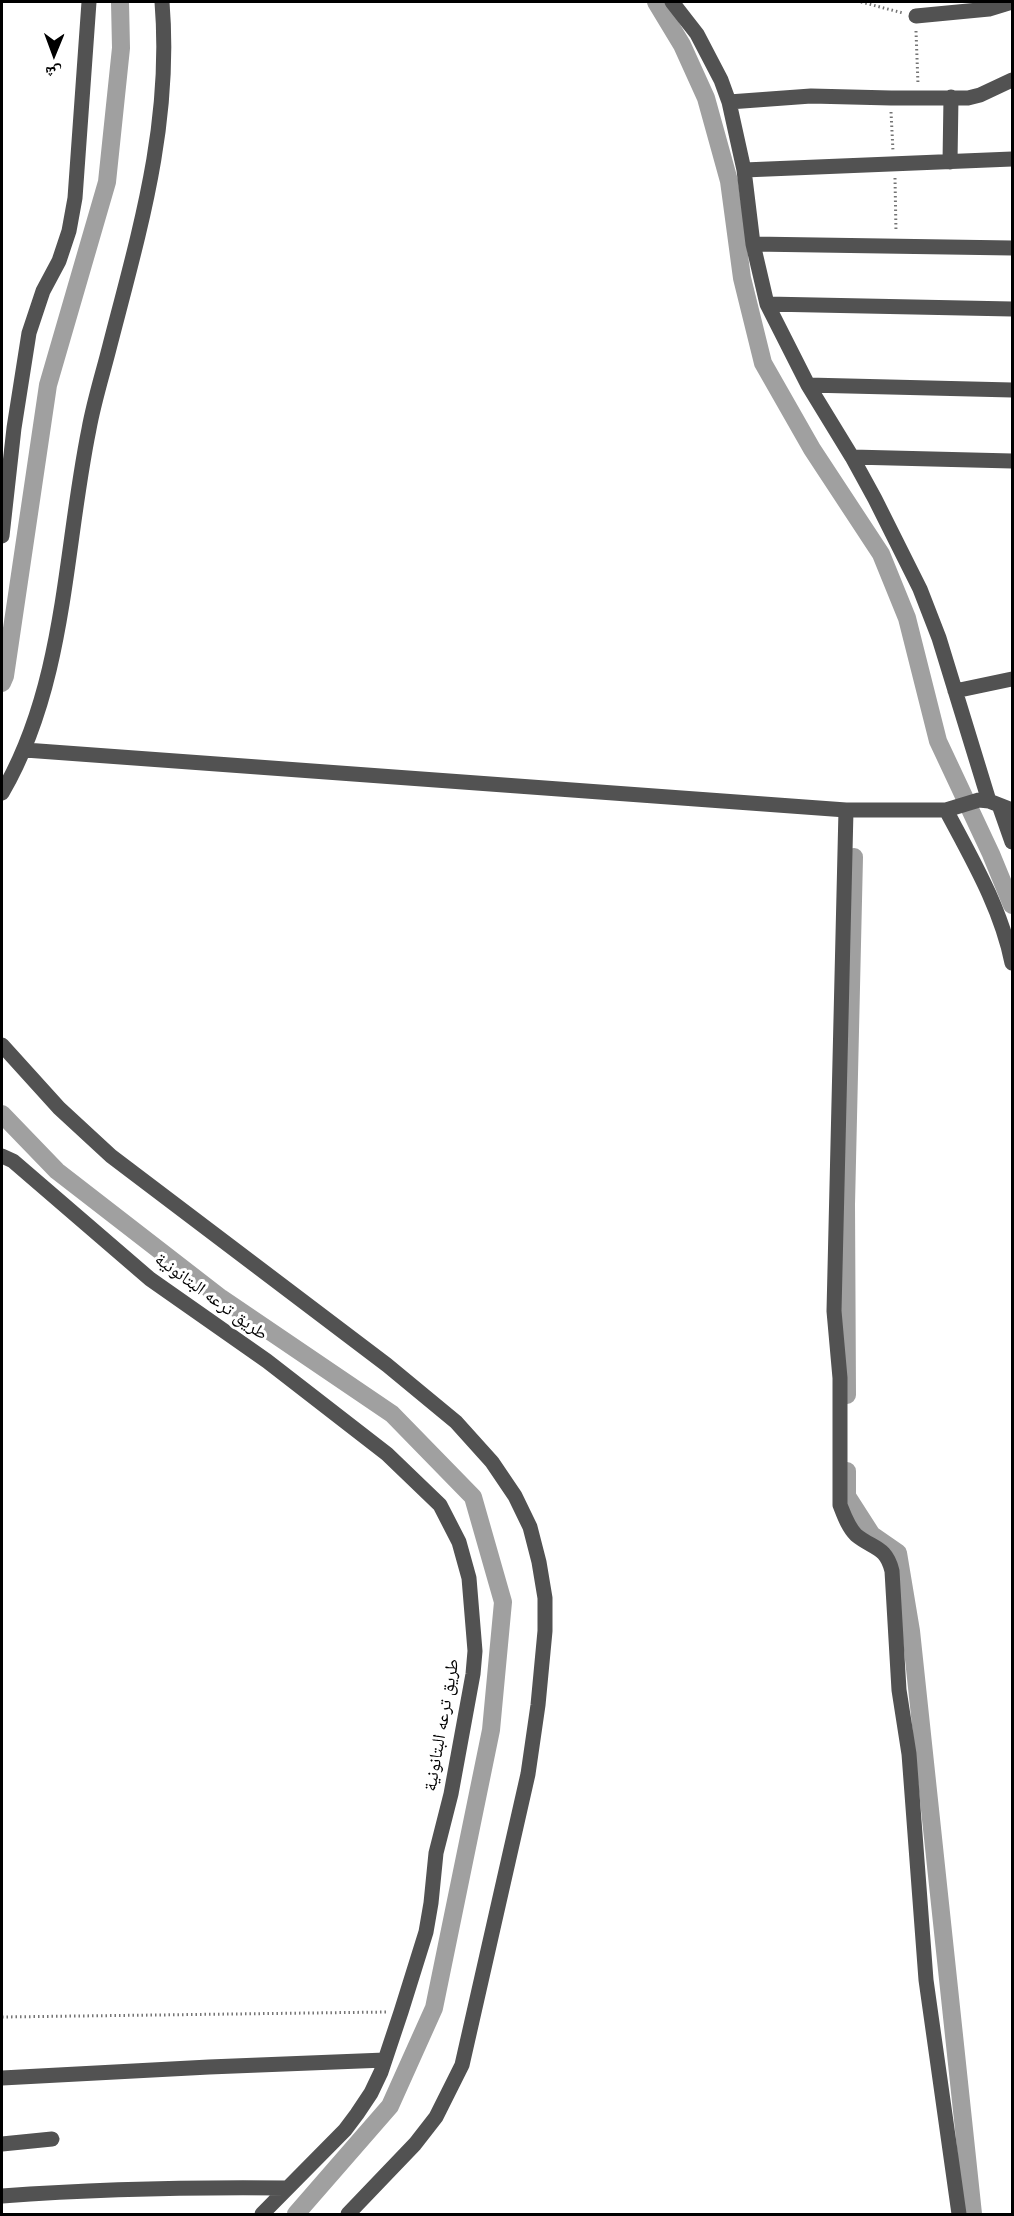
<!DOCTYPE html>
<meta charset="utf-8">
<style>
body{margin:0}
#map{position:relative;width:1014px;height:2216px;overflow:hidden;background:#fff;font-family:"Fira Sans","Noto Naskh Arabic",sans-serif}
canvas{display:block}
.frame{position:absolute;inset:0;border:3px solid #000;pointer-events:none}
.north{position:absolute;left:24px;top:24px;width:60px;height:60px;-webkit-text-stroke:4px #fff;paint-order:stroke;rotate:181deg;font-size:16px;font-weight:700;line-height:24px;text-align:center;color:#000}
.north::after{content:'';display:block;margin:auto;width:21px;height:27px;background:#000;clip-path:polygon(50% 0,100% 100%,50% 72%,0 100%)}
</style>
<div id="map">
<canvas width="1014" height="2216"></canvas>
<div class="frame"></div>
<div class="north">ش</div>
</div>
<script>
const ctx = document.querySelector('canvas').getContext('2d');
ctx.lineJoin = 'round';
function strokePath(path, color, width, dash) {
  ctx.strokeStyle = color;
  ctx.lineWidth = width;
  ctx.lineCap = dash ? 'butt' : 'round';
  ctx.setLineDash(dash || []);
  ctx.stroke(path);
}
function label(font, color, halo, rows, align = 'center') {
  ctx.font = font + ' "Fira Sans","Noto Naskh Arabic",sans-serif';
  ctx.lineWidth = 6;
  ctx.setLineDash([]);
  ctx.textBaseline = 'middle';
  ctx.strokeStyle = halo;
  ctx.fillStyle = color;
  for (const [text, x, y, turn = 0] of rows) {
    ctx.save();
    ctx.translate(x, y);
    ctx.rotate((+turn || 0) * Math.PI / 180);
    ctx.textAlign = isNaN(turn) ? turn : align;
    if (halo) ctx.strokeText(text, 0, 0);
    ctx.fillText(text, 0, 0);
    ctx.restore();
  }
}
strokePath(new Path2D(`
 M656,2L682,45L706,98L729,181L742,278L763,363L812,449L881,554L907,618L938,741L991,854L1012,905
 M2,683L5,676L48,385L107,182L121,48L120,2
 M2,1114L57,1171L221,1298L392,1414L473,1497L503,1602L491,1730L434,2008L390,2106L296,2214
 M847,1395L846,1204L854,857
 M847,1471V1496L872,1535L898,1553L911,1631L973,2214`), '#a0a0a0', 18);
strokePath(new Path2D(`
 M861,2L903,13
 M916,31L918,84
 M891,112L893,151
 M895,178L896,232
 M2,2017L387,2012`), '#747474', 3, [1.5, 3]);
strokePath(new Path2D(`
 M672,2L697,34L721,80L729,102L744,170L753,244L767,304L808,385L852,457L875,499L920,589L939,638L989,801
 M916,16L989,9L1012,2
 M729,102L811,96L891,98H968L980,95L1012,80
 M950,162L951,97
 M744,170L1012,159
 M753,244L1012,248
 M767,304L1012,309
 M808,385L1012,390
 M852,457L1012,461
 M2,536L14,428L29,333L43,291L59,261L69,231L75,198L89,2
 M955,691L1012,679
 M25,750L846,810H946L979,800L989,801L1012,810
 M2,793C66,683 64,551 89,429C94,401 103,373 110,345C140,229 172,123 162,2
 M999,805L1012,842
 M846,810L834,1311L840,1378V1505C844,1515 848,1527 856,1535C873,1549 886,1546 892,1571L899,1690L909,1754L926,1980L959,2214
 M946,810C972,859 1001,908 1012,963
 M2,1045L59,1108L111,1156L387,1365L456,1422L492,1462L515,1496L530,1527L539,1562L545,1598V1631L538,1705L528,1774L462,2065L436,2117L415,2144L348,2214
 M2,1156L13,1161L150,1279L267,1361L387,1454L440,1505L459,1542L469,1578L475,1651L473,1674L451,1794L436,1853L431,1903L426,1932L401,2012L381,2072L371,2093L357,2114L345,2130L262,2214
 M2,2078L209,2067L385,2060
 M2,2144L52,2139
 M2,2196C97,2189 192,2187 287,2188`), '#525252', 15);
label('18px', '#000', '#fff', [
 ["طريق ترعه البتانونية",211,1297,36],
 ["طريق ترعه البتانونية",442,1725,-80]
]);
</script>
